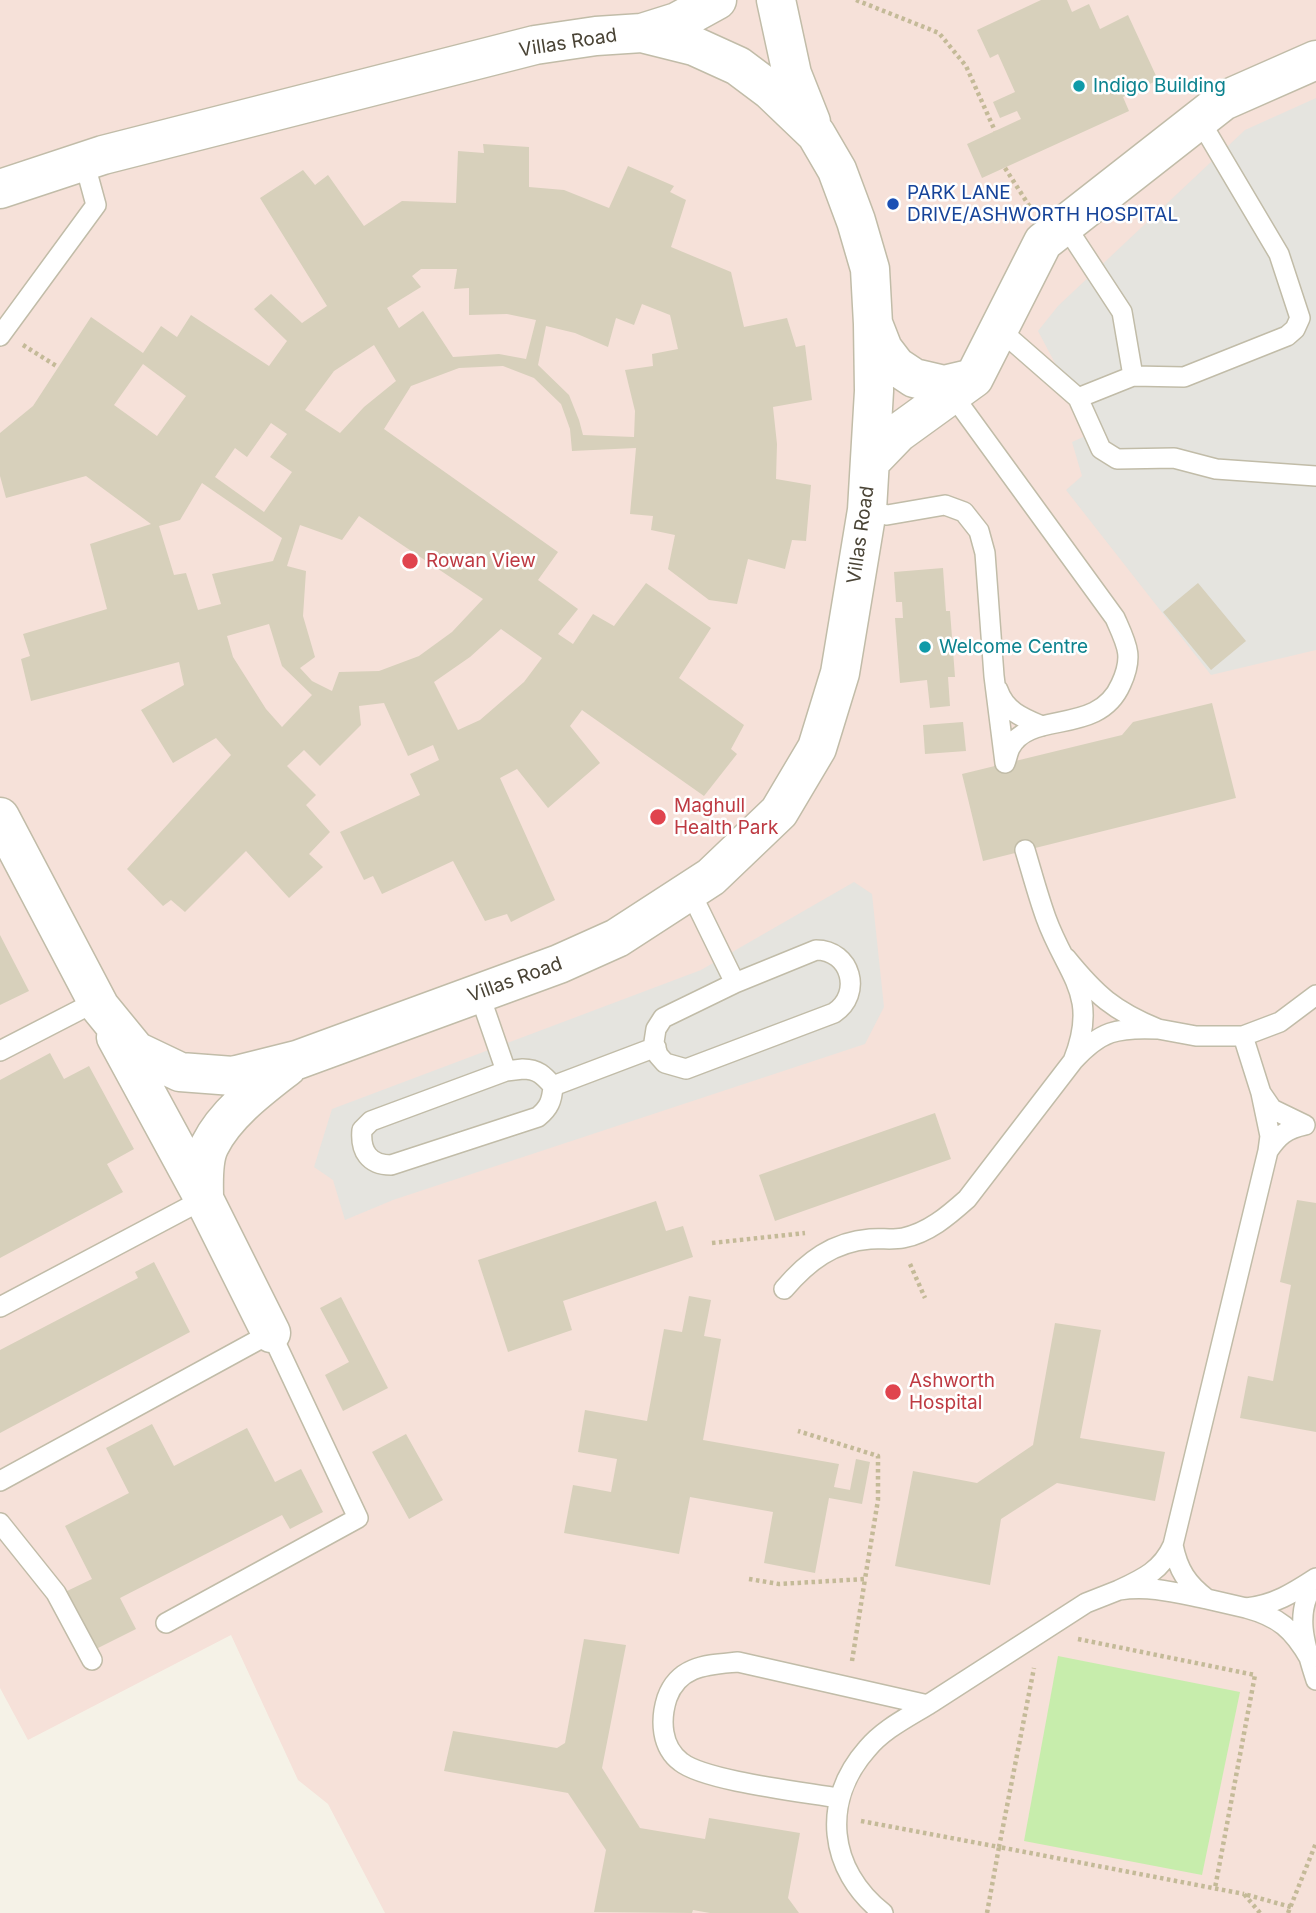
<!DOCTYPE html>
<style>
body{margin:0}
canvas{display:block;background:#f5f2e7}
</style>
<canvas width="1316" height="1913"></canvas>
<script>
const ctx = document.querySelector('canvas').getContext('2d');
ctx.lineJoin = 'round';
function paint(path, color) {
  ctx.fillStyle = color;
  ctx.fill(path, 'evenodd');
}
function strokePath(path, color, width, dash) {
  ctx.strokeStyle = color;
  ctx.lineWidth = width;
  ctx.lineCap = dash ? 'butt' : 'round';
  ctx.setLineDash(dash || []);
  ctx.stroke(path);
}
function label(font, color, halo, rows, align = 'center') {
  ctx.font = font + ' Inter,sans-serif';
  ctx.lineWidth = 5;
  ctx.setLineDash([]);
  ctx.textBaseline = 'middle';
  ctx.strokeStyle = halo;
  ctx.fillStyle = color;
  for (const [text, x, y, turn = 0] of rows) {
    ctx.save();
    ctx.translate(x, y);
    ctx.rotate((+turn || 0) * Math.PI / 180);
    ctx.textAlign = isNaN(turn) ? turn : align;
    if (halo) ctx.strokeText(text, 0, 0);
    ctx.fillText(text, 0, 0);
    ctx.restore();
  }
}
paint(new Path2D(`
 M0,0H1316V1913H385L328,1804L298,1780L231,1635L28,1740L0,1688Z`), '#f6e1d9');
paint(new Path2D(`
 M1058,1656L1240,1692L1202,1875L1024,1841Z`), '#c7edac');
paint(new Path2D(`
 M1316,98V650L1211,675L1066,490L1082,476L1072,442L1092,433L1038,331L1058,306L1245,130Z
 M854,882L872,894L884,1007L865,1044L393,1200L345,1220L333,1180L314,1167L332,1109L701,970Z`), '#e5e4df');
paint(new Path2D(`
 M1041,0H1067L1072,12L1089,4L1100,29L1128,15L1158,80L1123,97L1129,111L982,178L967,144L1021,119L1017,111L1000,118L993,102L1015,92L998,54L990,58L977,30Z
 M483,144L529,147V187L564,190L609,208L628,166L674,186L670,192L686,200L671,247L731,272L744,327L787,318L796,347L805,345L812,400L773,407L777,444L776,479L811,485L806,541L792,540L785,569L748,559L737,604L709,600L668,569L675,535L651,530L653,516L630,514L636,448L572,451L570,429L561,404L534,378L503,366L459,368L411,386L384,429L558,552L538,580L578,609L558,634L573,644L593,614L614,626L646,583L711,628L679,678L744,725L731,749L737,754L704,796L582,710L570,726L600,763L548,808L517,769L500,778L555,900L511,922L507,914L485,921L453,861L382,894L373,876L364,880L340,832L420,795L410,774L439,760L433,745L408,756L384,703L359,706L361,725L320,766L304,750L287,766L316,795L306,805L330,832L309,854L323,867L289,898L246,851L185,912L171,900L163,906L127,869L231,755L216,738L173,763L141,710L184,685L179,662L31,701L21,659L30,656L23,634L107,609L90,544L151,524L86,476L6,498L0,476V433L33,406L91,317L143,353L161,326L177,337L191,315L269,366L287,341L254,309L271,294L302,323L327,306L260,198L303,170L315,185L328,175L364,226L402,201L456,203L458,151L484,153ZM421,269H457L454,289L469,288V315L507,314L536,320L526,359L499,354L453,357L423,311L399,328L387,308L421,287L412,276ZM642,304L670,315L678,349L652,354L653,366L625,370L635,411L634,437L583,435L579,420L569,395L538,365L546,326L575,333L608,347L616,318L634,325ZM374,345L396,381L364,407L340,433L305,410L334,371ZM143,364L186,396L157,436L114,405ZM271,423L287,434L270,457L292,472L264,512L215,477L235,448L247,457ZM202,483L282,538L273,561L212,574L221,604L198,610L186,573L174,575L159,526L180,520ZM359,516L483,599L452,632L419,656L379,671L339,672L332,691L312,681L300,668L315,657L303,616L306,571L287,566L300,525L342,540ZM269,624L282,666L312,695L282,727L266,709L233,657L227,636ZM501,629L542,658L524,682L480,720L458,730L434,682L470,657Z
 M943,568L946,611H950L955,677H948L950,706L930,708L927,680L900,683L895,618H903L902,602H896L894,572Z
 M1198,583L1246,641L1211,670L1163,612Z
 M1212,703L1236,798L983,861L962,774L1122,735L1133,722Z
 M963,722L966,751L925,754L923,725Z
 M0,935L29,991L0,1005Z
 M50,1053L64,1079L89,1066L134,1149L107,1164L123,1192L0,1258V1080Z
 M935,1113L951,1159L775,1221L759,1175Z
 M1297,1200L1316,1203V1432L1240,1418L1248,1376L1273,1381L1291,1285L1280,1282Z
 M656,1201L666,1231L683,1226L693,1257L563,1301L572,1330L508,1352L478,1260Z
 M154,1262L190,1332L0,1433V1350L138,1278L135,1272Z
 M689,1296L711,1300L704,1336L721,1339L703,1440L839,1464L834,1487L850,1490L856,1459L870,1462L862,1504L829,1498L815,1573L764,1563L773,1512L690,1497L679,1554L564,1533L573,1485L611,1492L617,1459L578,1452L585,1410L647,1421L664,1329L682,1332Z
 M341,1297L388,1388L343,1411L325,1375L349,1362L320,1308Z
 M1055,1323L1101,1330L1080,1438L1165,1452L1155,1501L1057,1483L1001,1519L990,1585L895,1566L913,1471L977,1483L1033,1445Z
 M152,1424L174,1466L247,1428L275,1482L301,1469L323,1512L290,1529L282,1515L120,1598L136,1629L94,1650L65,1592L92,1579L65,1526L129,1493L106,1448Z
 M406,1434L443,1500L409,1519L372,1452Z
 M584,1639L626,1645L602,1768L640,1828L705,1839L709,1818L800,1833L788,1898L799,1913H710L693,1910L692,1913L594,1912L606,1850L568,1793L444,1771L453,1731L557,1748L565,1743Z`), '#d7d0bb');
const service = new Path2D(`
 M1065,225L1122,312L1133,376
 M999,329L1078,398L1101,449L1117,459L1174,458L1216,469L1316,476
 M0,336L96,205L84,161
 M1078,398L1133,376L1184,377L1287,336L1295,329L1300,318L1279,254L1199,119
 M867,510L887,515L945,505L964,512L979,531L985,553L994,676L1005,763C1007,758 1008,752 1010,748C1030,709 1098,737 1121,684C1134,656 1127,645 1115,618L952,394
 M998,690C1005,711 1023,718 1042,726
 M1025,850C1032,873 1038,896 1046,918C1067,976 1100,994 1073,1061C1100,1031 1117,1027 1158,1029C1114,1011 1096,995 1066,958
 M690,891L735,983
 M816,950C851,950 863,994 834,1013L686,1069L665,1063L658,1055L654,1042L656,1029L663,1018L735,983Z
 M479,993L506,1071
 M1158,1029L1196,1036H1243
 M0,1051L97,1001
 M523,1069C538,1069 544,1076 553,1086C552,1101 549,1108 538,1117L391,1165C369,1165 360,1151 362,1130L371,1121L506,1071Z
 M553,1086L656,1047
 M1261,1093L1243,1036L1280,1022L1316,995
 M784,1289C808,1261 833,1242 870,1239C881,1238 892,1240 903,1238C928,1233 948,1216 967,1199L1073,1061
 M0,1307L204,1199
 M0,1481L271,1333L358,1518L166,1623
 M0,1523L56,1593L92,1660
 M1173,1545C1178,1570 1187,1584 1207,1599C1177,1593 1150,1585 1119,1590C1143,1579 1162,1570 1173,1545L1268,1151L1270,1136L1261,1093L1272,1109L1305,1125C1286,1129 1278,1136 1268,1151
 M1316,1582C1292,1611 1306,1649 1316,1680
 M1207,1599L1246,1608
 M1310,1659C1293,1629 1279,1617 1246,1608C1274,1605 1293,1593 1316,1578
 M838,1798C804,1792 705,1781 681,1762C661,1747 660,1720 667,1698C679,1665 708,1665 738,1662L928,1705
 M883,1913C828,1870 821,1801 867,1749C885,1727 913,1715 937,1699C986,1667 1036,1635 1086,1603L1119,1590`);
const minor = new Path2D(`
 M776,0L792,74L811,122
 M642,33L677,22L717,0
 M0,189L103,155L535,45L596,36L642,33L694,46L738,66L770,90L816,134L837,170L856,221L870,269L873,324L874,391L867,510L840,673L817,748L779,812L711,877L617,938L559,964L297,1060L233,1076L180,1072L136,1051L100,1007L0,817
 M974,378L1043,242L1223,101L1316,60
 M871,461L898,433L974,378L944,385L914,378L896,366L883,349L874,326
 M116,1037L204,1199C204,1182 202,1160 210,1145C226,1113 260,1088 287,1067
 M204,1199L271,1333`);
strokePath(service, '#c1bca8', 22);
strokePath(minor, '#c1bca8', 41);
strokePath(new Path2D(`
 M856,0L939,33L966,66L995,131
 M1005,168L1030,207
 M23,345L58,367
 M712,1243L805,1233
 M910,1264L925,1298
 M749,1579L779,1584L865,1579L878,1500V1456L798,1431
 M1078,1639L1255,1675L1215,1888
 M852,1661L865,1579
 M861,1821L999,1847L1034,1668
 M987,1913L999,1847L1244,1894
 M1260,1913L1244,1894L1291,1907
 M1288,1913L1316,1843`), '#c4ba98', 4.5, [3.5, 3.5]);
strokePath(service, '#fff', 19);
strokePath(minor, '#fff', 38);
for (const [x, y, r, color] of [
 [1079,86,7,"#0f9aa8"],
 [893,204,7,"#1a4fb4"],
 [410,561,9,"#e0444e"],
 [925,647,7,"#0f9aa8"],
 [658,817,9,"#e0444e"],
 [893,1392,9,"#e0444e"]
]) {
  const dot = new Path2D();
  dot.arc(x, y, r, 0, 2 * Math.PI);
  ctx.fillStyle = color;
  ctx.fill(dot);
  strokePath(dot, '#fff', 2.5);
}
label('19px', '#494335', '#fff', [
 ["Villas Road",568,43,-9],
 ["Villas Road",861,535,-82],
 ["Villas Road",515,980,-20]
]);
label('19px', '#0d838f', '#fff', [
 ["Indigo Building",1093,86],
 ["Welcome Centre",939,647]
], 'left');
label('19px', '#164399', '#fff', [
 ["PARK LANE",907,193],
 ["DRIVE/ASHWORTH HOSPITAL",907,215]
], 'left');
label('19px', '#be3a42', '#fff', [
 ["Rowan View",426,561],
 ["Maghull",674,806],
 ["Health Park",674,828],
 ["Ashworth",909,1381],
 ["Hospital",909,1403]
], 'left');
</script>
